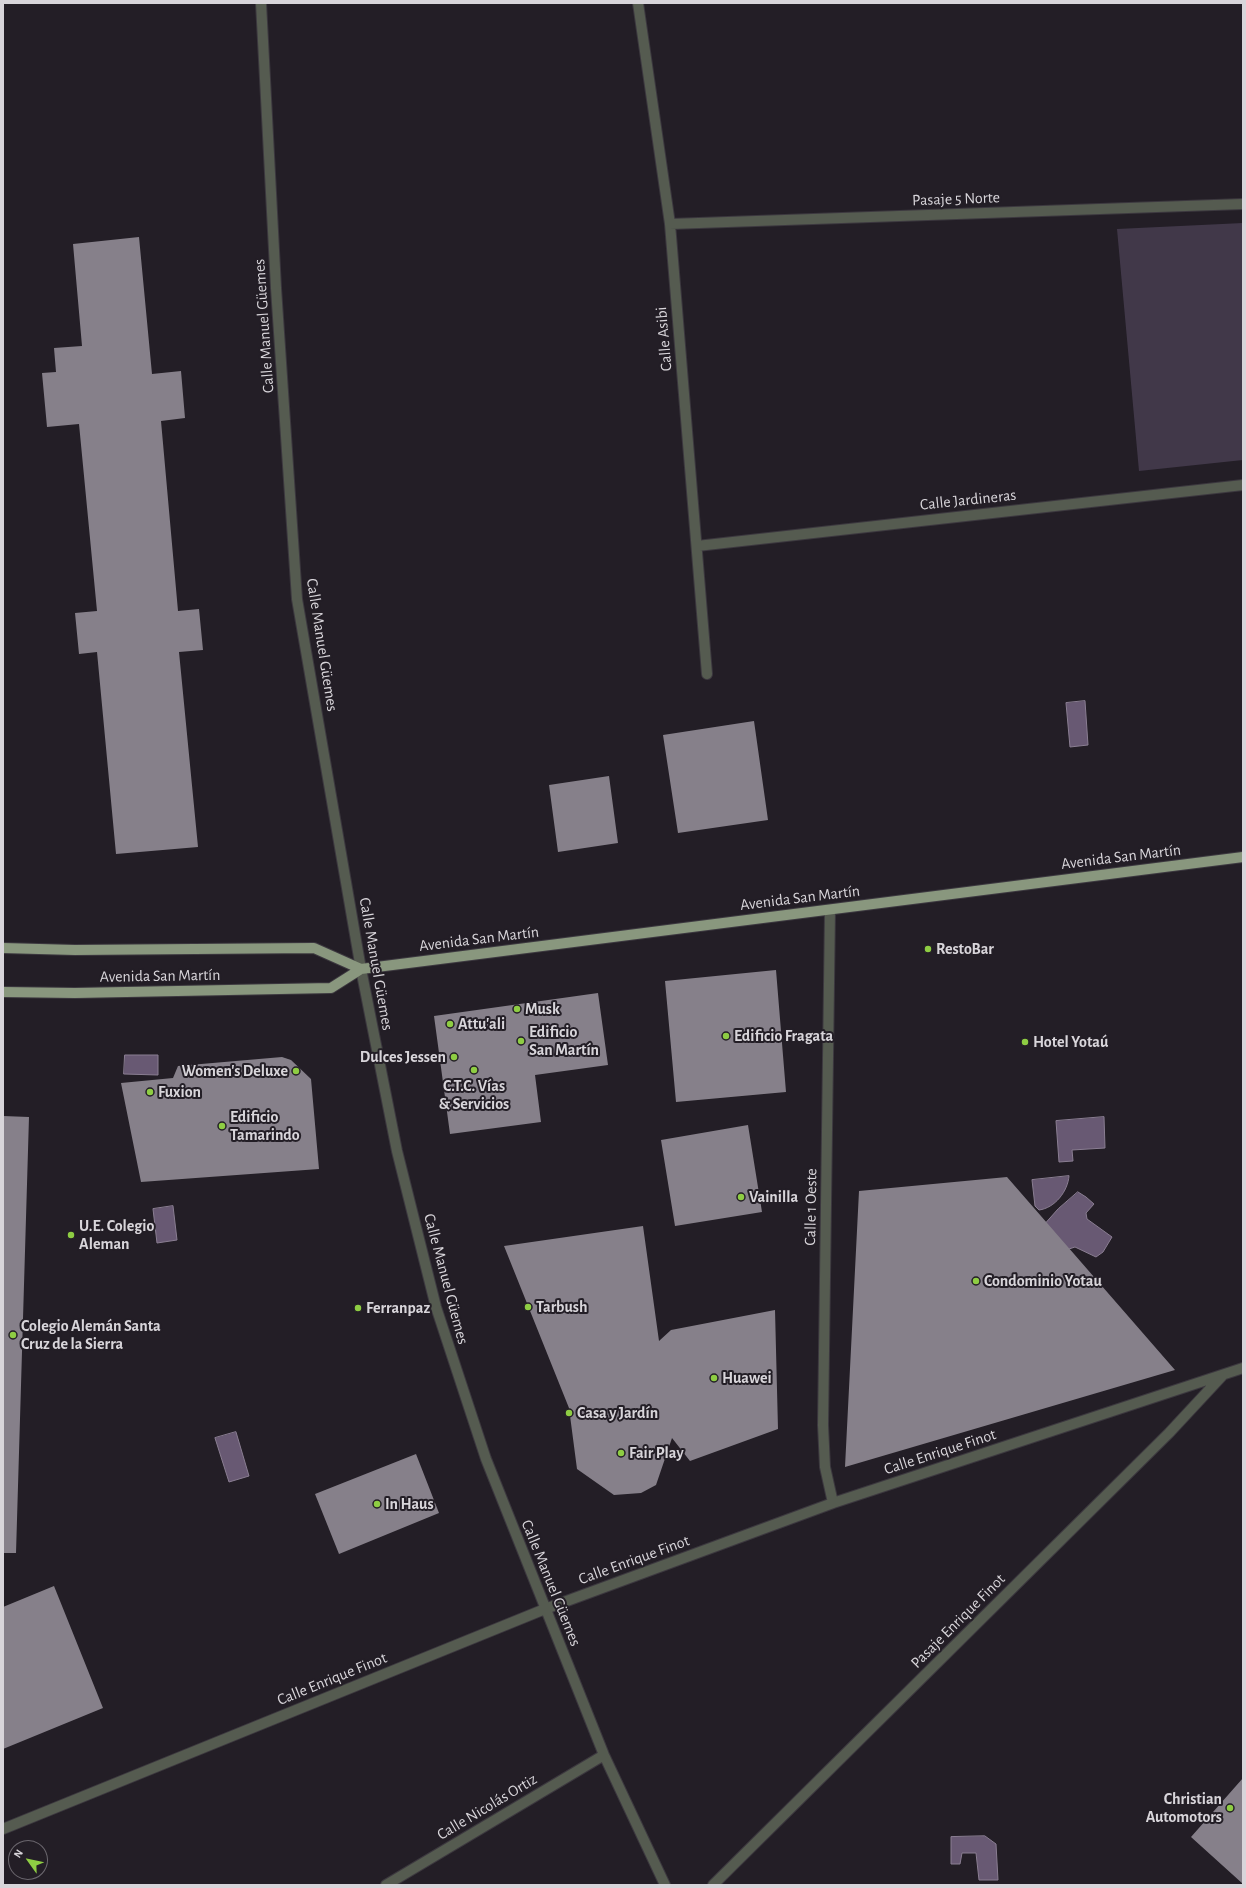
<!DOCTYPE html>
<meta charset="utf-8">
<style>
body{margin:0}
#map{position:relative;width:1246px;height:1888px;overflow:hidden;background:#231e26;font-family:"Alegreya Sans",sans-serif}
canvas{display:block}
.frame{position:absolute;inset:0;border:4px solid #d8d5da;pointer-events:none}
.north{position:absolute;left:8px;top:1840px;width:40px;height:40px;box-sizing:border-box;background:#231e26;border:1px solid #6b676e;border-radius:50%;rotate:303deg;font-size:11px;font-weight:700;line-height:16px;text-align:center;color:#d8d5da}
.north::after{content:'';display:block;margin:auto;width:14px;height:18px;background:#8ecd43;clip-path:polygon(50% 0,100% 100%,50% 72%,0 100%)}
</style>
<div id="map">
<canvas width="1246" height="1888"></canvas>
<div class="frame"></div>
<div class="north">N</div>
</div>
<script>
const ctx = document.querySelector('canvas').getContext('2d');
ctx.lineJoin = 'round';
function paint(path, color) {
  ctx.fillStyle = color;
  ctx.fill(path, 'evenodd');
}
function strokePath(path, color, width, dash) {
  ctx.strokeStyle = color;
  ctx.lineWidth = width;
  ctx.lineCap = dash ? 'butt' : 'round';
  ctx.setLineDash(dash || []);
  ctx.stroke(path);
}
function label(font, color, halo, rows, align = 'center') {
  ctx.font = font + ' "Alegreya Sans",sans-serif';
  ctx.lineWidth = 4;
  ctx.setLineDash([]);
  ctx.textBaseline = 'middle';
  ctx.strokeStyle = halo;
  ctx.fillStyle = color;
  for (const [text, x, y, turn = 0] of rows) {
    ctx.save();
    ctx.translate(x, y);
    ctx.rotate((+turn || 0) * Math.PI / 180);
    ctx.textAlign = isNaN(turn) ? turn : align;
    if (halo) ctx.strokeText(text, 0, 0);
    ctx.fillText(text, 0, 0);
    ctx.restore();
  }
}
paint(new Path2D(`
 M1243,223V460L1139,471L1117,229Z`), '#413849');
const water = new Path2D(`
 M1085,701L1088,745L1070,747L1066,703Z
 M125,1055H158V1075L124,1074Z
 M1104,1117L1105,1148L1072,1150L1073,1161L1059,1162L1056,1121Z
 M1069,1176C1068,1191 1055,1208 1039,1210L1035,1206L1032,1180Z
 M1078,1192L1086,1197L1094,1204L1086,1213L1087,1219L1112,1237L1103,1252L1096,1257L1075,1247L1060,1252L1042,1227L1058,1209Z
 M173,1206L177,1240L157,1243L153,1209Z
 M236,1432L249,1476L229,1482L215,1438Z
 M985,1836L996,1844L998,1880H979L976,1853H962L960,1864H951V1837Z`);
paint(water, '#685973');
strokePath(water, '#8a7e92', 1);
paint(new Path2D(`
 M139,237L152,374L181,371L185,418L161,421L178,611L199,609L203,650L179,652L198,847L116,854L97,652L79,654L75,613L97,611L79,424L47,427L42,373L56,372L54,348L82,346L73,244Z
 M754,721L768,820L678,833L663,735Z
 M609,776L618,843L558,852L549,785Z
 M776,970L786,1092L676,1102L665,981Z
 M598,993L608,1065L535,1075L541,1122L450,1134L434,1016Z
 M282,1057L291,1060L311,1079L319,1169L141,1182L121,1083L173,1078L178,1066Z
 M3,1116L29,1117L16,1553H3Z
 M748,1125L762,1212L675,1226L661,1140Z
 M1007,1177L1175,1370L845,1467L859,1191Z
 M643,1226L659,1341L671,1330L775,1310L778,1429L690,1461L672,1438L656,1485L641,1493L614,1495L577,1469L569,1408L504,1246Z
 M416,1454L439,1513L339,1554L315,1494Z
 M54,1586L103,1708L3,1749V1607Z
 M1243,1778V1884L1191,1837Z`), '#86808a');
const minor = new Path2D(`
 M261,3L276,288L297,599L361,969L397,1151L436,1307L486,1459L604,1755L665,1885
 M638,3L670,224L707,674
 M670,224L1243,204
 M697,546L1243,485
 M830,910L823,1425L825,1467L833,1503
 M3,1829L545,1609L833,1503L1243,1368
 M386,1885L604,1755
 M713,1885L1169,1433L1222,1376`);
const major = new Path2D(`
 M3,948L75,950L314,948L361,969
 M3,992L75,993L331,988L361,969L1243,857`);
strokePath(minor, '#3c383f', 12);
strokePath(major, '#3c383f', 12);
strokePath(minor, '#555b50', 10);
strokePath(major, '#89977e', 10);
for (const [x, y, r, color] of [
 [928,949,4,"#8ecd43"],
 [517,1009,4,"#8ecd43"],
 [450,1024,4,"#8ecd43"],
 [726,1036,4,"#8ecd43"],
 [521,1041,4,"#8ecd43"],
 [1025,1042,4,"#8ecd43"],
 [454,1057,4,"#8ecd43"],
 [474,1070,4,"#8ecd43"],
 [296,1071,4,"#8ecd43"],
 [150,1092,4,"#8ecd43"],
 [222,1126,4,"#8ecd43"],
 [741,1197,4,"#8ecd43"],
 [71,1235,4,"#8ecd43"],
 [976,1281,4,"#8ecd43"],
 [528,1307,4,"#8ecd43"],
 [358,1308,4,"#8ecd43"],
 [13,1335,4,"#8ecd43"],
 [714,1378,4,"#8ecd43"],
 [569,1413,4,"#8ecd43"],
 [621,1453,4,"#8ecd43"],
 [377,1504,4,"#8ecd43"],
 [1230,1808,4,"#8ecd43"]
]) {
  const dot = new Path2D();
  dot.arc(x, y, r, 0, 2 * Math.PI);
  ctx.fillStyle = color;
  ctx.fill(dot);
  strokePath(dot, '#231e26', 1.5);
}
label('16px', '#d8d5da', '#231e26', [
 ["Pasaje 5 Norte",956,199,-2],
 ["Calle Manuel Güemes",264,326,-94],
 ["Calle Asibi",664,339,-95],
 ["Calle Jardineras",968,500,-6],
 ["Calle Manuel Güemes",322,645,81],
 ["Avenida San Martín",1121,857,-7],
 ["Avenida San Martín",800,898,-7],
 ["Avenida San Martín",479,939,-7],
 ["Calle Manuel Güemes",376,964,80],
 ["Avenida San Martín",160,976,-1],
 ["Calle 1 Oeste",811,1207,-89],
 ["Calle Manuel Güemes",446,1279,75],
 ["Calle Enrique Finot",940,1452,-18],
 ["Calle Enrique Finot",634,1560,-20],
 ["Calle Manuel Güemes",551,1583,68],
 ["Pasaje Enrique Finot",958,1621,-45],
 ["Calle Enrique Finot",332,1679,-22],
 ["Calle Nicolás Ortiz",487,1807,-31]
]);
label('bold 16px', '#d8d5da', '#231e26', [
 ["RestoBar",936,949],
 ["Musk",525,1009],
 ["Attu'ali",458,1024],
 ["Edificio",529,1032],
 ["San Martín",529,1050],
 ["Edificio Fragata",734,1036],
 ["Hotel Yotaú",1033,1042],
 ["Dulces Jessen",446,1057,"right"],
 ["Women's Deluxe",288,1071,"right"],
 ["C.T.C. Vías",474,1086,"center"],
 ["& Servicios",474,1104,"center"],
 ["Fuxion",158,1092],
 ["Edificio",230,1117],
 ["Tamarindo",230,1135],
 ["Vainilla",749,1197],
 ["U.E. Colegio",79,1226],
 ["Aleman",79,1244],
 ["Condominio Yotau",984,1281],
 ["Tarbush",536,1307],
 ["Ferranpaz",366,1308],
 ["Colegio Alemán Santa",21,1326],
 ["Cruz de la Sierra",21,1344],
 ["Huawei",722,1378],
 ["Casa y Jardín",577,1413],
 ["Fair Play",629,1453],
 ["In Haus",385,1504],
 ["Christian",1222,1799,"right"],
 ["Automotors",1222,1817,"right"]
], 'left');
</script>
